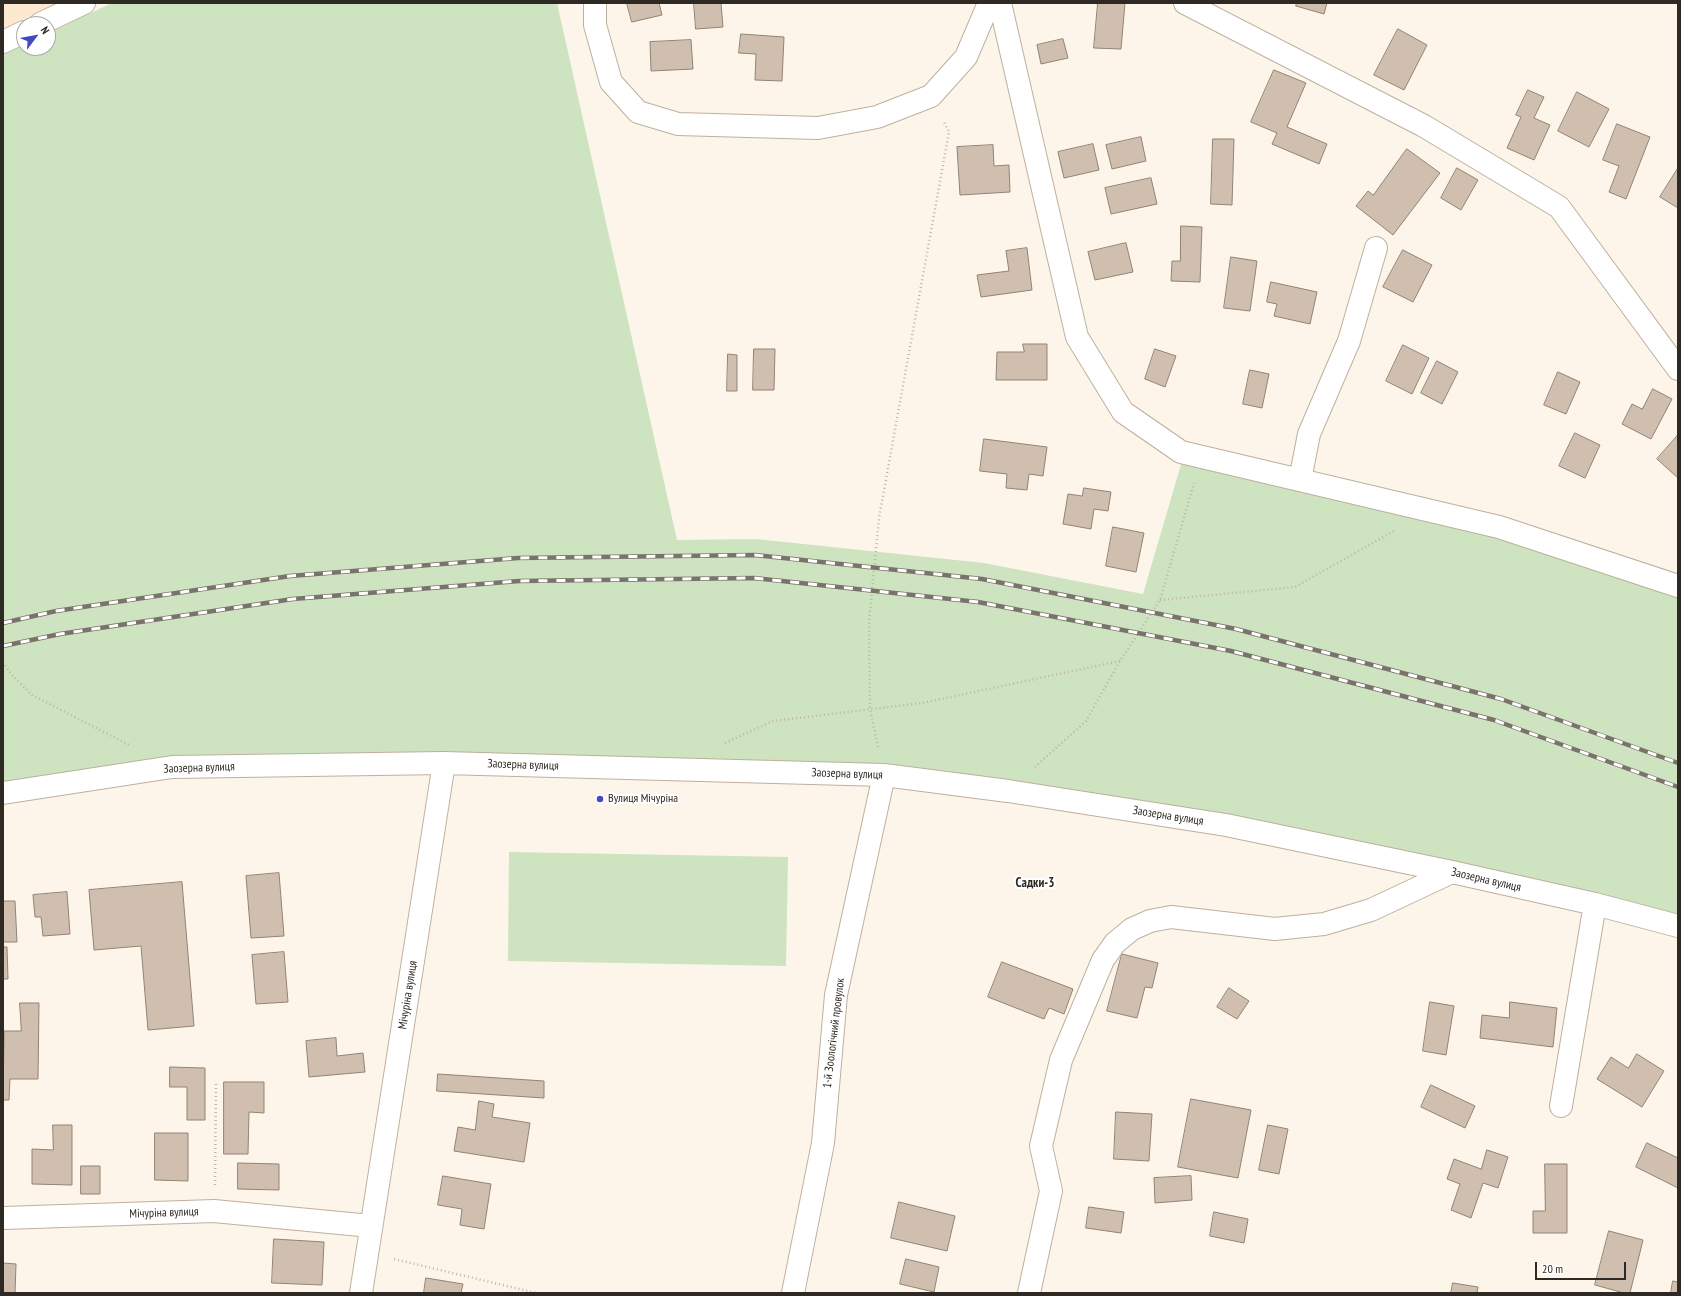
<!DOCTYPE html>
<meta charset="utf-8">
<style>
body{margin:0}
#map{position:relative;width:1681px;height:1296px;overflow:hidden;background:#fdf5e9;font-family:"PT Sans Narrow",sans-serif}
canvas{display:block}
.frame{position:absolute;inset:0;border:4px solid #2e2922;pointer-events:none}
.north{position:absolute;left:16px;top:16px;width:40px;height:40px;box-sizing:border-box;background:#fff;border:1px solid #aba9a7;border-radius:50%;rotate:58deg;font-size:11px;font-weight:700;line-height:16px;text-align:center;color:#2e2922}
.north::after{content:'';display:block;margin:auto;width:14px;height:18px;background:#4549bf;clip-path:polygon(50% 0,100% 100%,50% 72%,0 100%)}
.scale{position:absolute;left:1535px;top:1262px;width:91px;height:18px;box-sizing:border-box;border:2px solid #2e2922;border-top:0;padding-left:5px;font-size:12px;line-height:14px;white-space:nowrap;color:#2e2922;-webkit-text-stroke:3px #fff;paint-order:stroke}
</style>
<div id="map">
<canvas width="1681" height="1296"></canvas>
<div class="frame"></div>
<div class="north">N</div>
<div class="scale">20 m</div>
</div>
<script>
const ctx = document.querySelector('canvas').getContext('2d');
ctx.lineJoin = 'round';
function paint(path, color) {
  ctx.fillStyle = color;
  ctx.fill(path, 'evenodd');
}
function strokePath(path, color, width, dash) {
  ctx.strokeStyle = color;
  ctx.lineWidth = width;
  ctx.lineCap = dash ? 'butt' : 'round';
  ctx.setLineDash(dash || []);
  ctx.stroke(path);
}
function label(font, color, halo, rows, align = 'center') {
  ctx.font = font + ' "PT Sans Narrow",sans-serif';
  ctx.lineWidth = 4;
  ctx.setLineDash([]);
  ctx.textBaseline = 'middle';
  ctx.strokeStyle = halo;
  ctx.fillStyle = color;
  for (const [text, x, y, turn = 0] of rows) {
    ctx.save();
    ctx.translate(x, y);
    ctx.rotate((+turn || 0) * Math.PI / 180);
    ctx.textAlign = isNaN(turn) ? turn : align;
    if (halo) ctx.strokeText(text, 0, 0);
    ctx.fillText(text, 0, 0);
    ctx.restore();
  }
}
paint(new Path2D(`
 M3,3H57L3,29Z`), '#fde9d0');
paint(new Path2D(`
 M112,3H557L677,540L756,539L984,563L1143,594L1182,461L1492,533L1678,595V926L1452,872L884,775L172,767L3,793V55L24,45V48H48V33Z
 M509,852L788,857L786,966L508,961Z`), '#cee3bf');
const building = new Path2D(`
 M627,3H659L662,15L632,22Z
 M694,3H721L723,27L696,29Z
 M1098,3H1125L1121,49L1094,48Z
 M1297,3H1327L1324,14L1296,6Z
 M1398,29L1427,45L1404,90L1374,75Z
 M741,34L784,37L782,81L755,80L756,54L739,53Z
 M1063,39L1068,58L1041,64L1037,45Z
 M691,40L693,69L651,71L650,42Z
 M1274,70L1306,83L1287,127L1327,144L1319,164L1272,144L1277,133L1251,122Z
 M1528,90L1544,97L1534,118L1550,125L1534,160L1507,148L1521,117L1516,115Z
 M1577,92L1609,109L1589,147L1558,131Z
 M1617,124L1650,137L1626,199L1609,192L1619,166L1603,160Z
 M1141,137L1146,161L1112,169L1106,145Z
 M1213,139H1234L1232,205L1211,204Z
 M1093,144L1099,170L1064,178L1058,152Z
 M993,145L994,166L1009,165L1010,192L960,195L957,147Z
 M1407,149L1440,173L1393,235L1356,206L1368,191L1373,195Z
 M1457,168L1478,180L1461,210L1441,198Z
 M1678,168V208L1660,197Z
 M1151,178L1157,204L1111,214L1105,188Z
 M1181,226L1202,227L1200,282L1171,281L1172,261H1180Z
 M1126,243L1133,272L1095,280L1088,252Z
 M1027,248L1032,290L981,297L977,275L1009,271L1006,251Z
 M1403,250L1432,265L1413,302L1383,287Z
 M1231,257L1257,261L1250,311L1224,308Z
 M1271,282L1317,292L1310,324L1274,316L1277,304L1267,302Z
 M1023,344H1047V380H996L997,352H1024Z
 M1403,345L1429,358L1412,394L1386,381Z
 M754,349H775L774,390H753Z
 M1155,349L1176,356L1165,387L1145,379Z
 M728,354L737,355V391H727Z
 M1437,361L1458,372L1442,404L1421,393Z
 M1250,370L1269,374L1262,408L1243,404Z
 M1558,372L1580,382L1566,414L1544,405Z
 M1653,389L1672,399L1651,439L1622,424L1632,404L1642,409Z
 M1575,433L1600,445L1585,478L1559,466Z
 M1678,435V478L1657,459Z
 M984,439L1047,447L1043,476L1029,474L1027,490L1006,488L1007,474L980,471Z
 M1084,488L1111,492L1108,511L1094,509L1091,529L1063,524L1068,494L1082,496Z
 M1113,527L1144,533L1136,572L1106,566Z
 M279,873L284,936L251,938L246,876Z
 M182,882L194,1026L148,1030L141,946L94,950L89,890Z
 M67,892L70,934L43,936L41,917H35L33,895Z
 M3,901H15L17,942H3Z
 M3,947H7L8,979H3Z
 M284,952L288,1002L256,1004L252,955Z
 M1122,954L1158,963L1152,988L1145,987L1137,1018L1107,1011Z
 M1002,962L1073,989L1064,1014L1049,1008L1044,1019L988,997Z
 M1229,988L1249,1001L1237,1019L1217,1007Z
 M1430,1002L1454,1006L1446,1055L1423,1051Z
 M1510,1002L1557,1008L1553,1047L1480,1038L1482,1015L1509,1018Z
 M20,1003H39L38,1079H10L9,1100H3L4,1031H21Z
 M336,1038L337,1056L363,1053L365,1072L309,1077L306,1041Z
 M1637,1054L1664,1071L1642,1107L1597,1079L1611,1057L1628,1068Z
 M170,1067L205,1068V1120H187V1087H170Z
 M438,1074L544,1081V1098L437,1091Z
 M224,1082H264V1113L249,1112L248,1154H224Z
 M1431,1085L1475,1106L1465,1128L1421,1107Z
 M1191,1099L1251,1110L1238,1178L1178,1167Z
 M479,1101L494,1104L492,1117L530,1123L524,1162L454,1151L458,1127L475,1130Z
 M1116,1112L1152,1114L1149,1161L1114,1159Z
 M53,1125H72V1185L32,1184V1149L53,1150Z
 M1268,1125L1288,1129L1279,1174L1259,1170Z
 M155,1133H188V1181L155,1180Z
 M1647,1143L1678,1158V1188L1636,1167Z
 M1487,1150L1508,1157L1498,1188L1483,1183L1471,1218L1451,1210L1460,1184L1447,1179L1454,1159L1481,1169Z
 M238,1163L279,1164V1190L238,1189Z
 M1545,1164H1567V1233H1533V1211H1545Z
 M81,1166H100V1194H81Z
 M443,1176L491,1184L484,1229L460,1225L462,1209L438,1205Z
 M1191,1176L1192,1200L1155,1203L1154,1178Z
 M899,1202L955,1216L947,1251L891,1238Z
 M1089,1207L1124,1212L1121,1233L1086,1228Z
 M1214,1212L1248,1219L1244,1243L1210,1236Z
 M1609,1231L1643,1240L1630,1293H1624L1595,1285Z
 M274,1239L324,1242L322,1285L272,1283Z
 M906,1259L939,1267L934,1292L900,1284Z
 M3,1263L16,1264L15,1293H3Z
 M426,1278L463,1284L461,1293H424Z
 M1673,1281L1678,1282V1293H1671Z
 M1453,1283L1478,1287L1477,1293H1451Z`);
paint(building, '#d0bfaf');
strokePath(building, '#928373', 1);
const minor = new Path2D(`
 M595,3V25L611,82L638,112L678,124L818,128L877,117L931,96L966,57L989,3
 M1000,3L1077,337L1123,412L1181,452L1499,527L1678,586
 M1185,3L1424,126L1559,207L1678,369
 M40,24L84,3
 M3,42L24,32
 M1300,480L1309,434L1349,341L1376,248
 M3,793L172,767L444,763L884,775L1008,791L1226,825L1452,872L1595,904L1678,926
 M1561,1106L1595,904
 M3,1218L214,1211L371,1226
 M361,1293L444,763
 M793,1293L823,1143L836,995L884,775
 M1029,1293L1051,1191L1041,1146L1061,1060L1103,960L1115,943L1132,929L1150,921L1171,917L1275,929L1324,924L1371,910L1452,872`);
strokePath(minor, '#beb09e', 24);
strokePath(new Path2D(`
 M1160,600L1295,587L1394,531
 M3,662L11,674L32,695L129,745
 M725,743L773,721L922,703L1120,661
 M878,747L870,709L869,622L879,518L949,132L943,120
 M1035,767L1086,721L1120,661L1160,600L1194,483
 M215,1185L216,1084
 M394,1259L536,1293`), '#bcb5aa', 2.5, [1, 3]);
strokePath(minor, '#fff', 22);
const rail = new Path2D(`
 M3,623L56,611L290,576L518,558L755,555L982,579L1236,629L1501,699L1678,763
 M3,646L60,634L293,599L519,581L754,578L978,602L1231,651L1494,720L1678,787`);
strokePath(rail, '#79736a', 4.5);
strokePath(rail, '#fff', 3, [9]);
for (const [x, y, r, color] of [
 [600,799,4,"#4549bf"]
]) {
  const dot = new Path2D();
  dot.arc(x, y, r, 0, 2 * Math.PI);
  ctx.fillStyle = color;
  ctx.fill(dot);
  strokePath(dot, '#fff', 1.5);
}
label('12px', '#2e2922', '#fff', [
 ["Заозерна вулиця",523,765,2],
 ["Заозерна вулиця",199,768,-2],
 ["Заозерна вулиця",847,774,2],
 ["Заозерна вулиця",1168,816,9],
 ["Заозерна вулиця",1486,880,13],
 ["Мічуріна вулиця",408,995,-81],
 ["1-й Зоологічний провулок",834,1033,-83],
 ["Мічуріна вулиця",164,1213,-2]
]);
label('12px', '#2e2922', '#fff', [
 ["Вулиця Мічуріна",608,799]
], 'left');
label('bold 13px', '#2e2922', '#fff', [
 ["Садки-3",1035,883]
]);
</script>
